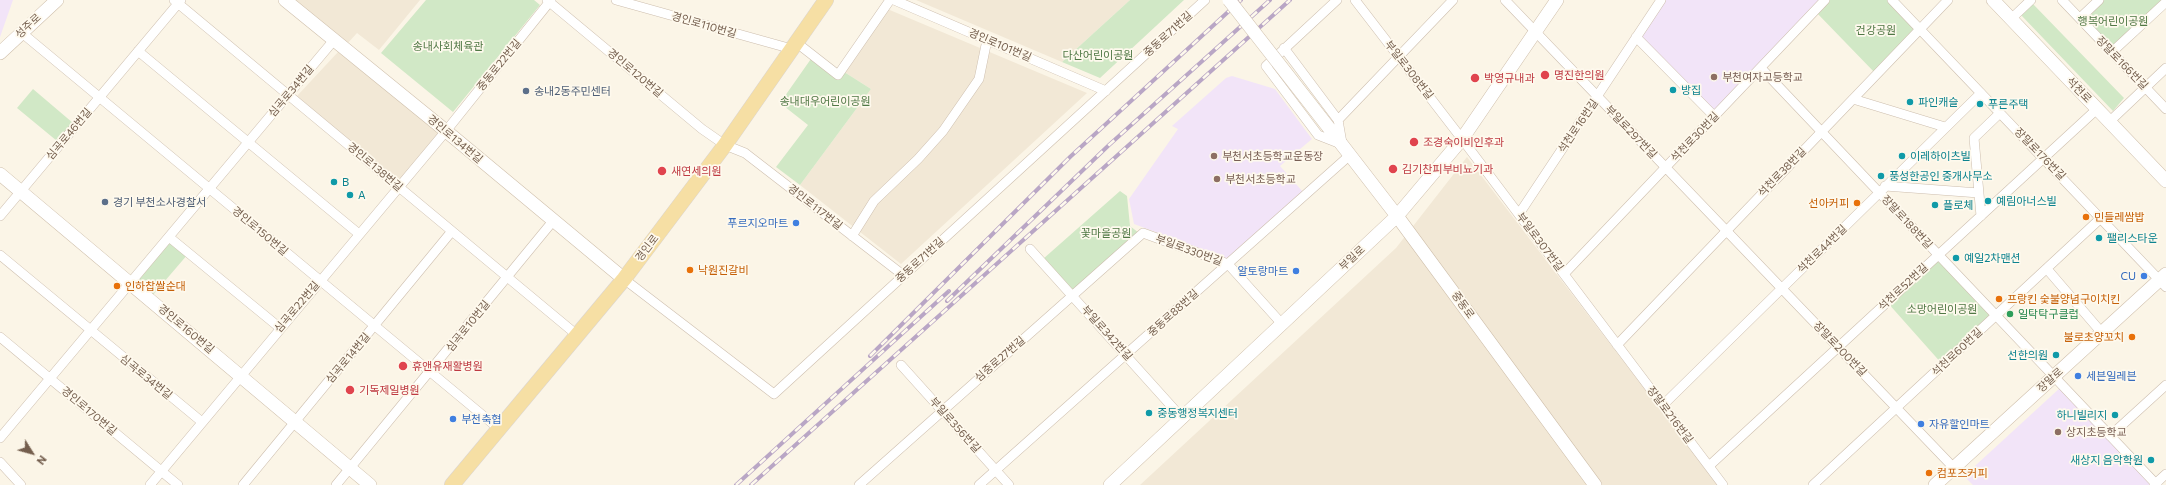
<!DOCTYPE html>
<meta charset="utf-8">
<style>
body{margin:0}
#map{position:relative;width:2166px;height:485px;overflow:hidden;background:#fbf5e7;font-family:Commissioner,sans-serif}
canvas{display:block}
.north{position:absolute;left:12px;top:433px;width:40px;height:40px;-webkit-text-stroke:3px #fef9ed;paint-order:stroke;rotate:127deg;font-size:11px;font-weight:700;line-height:16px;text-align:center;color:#745e4d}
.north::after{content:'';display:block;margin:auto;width:14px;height:18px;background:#745e4d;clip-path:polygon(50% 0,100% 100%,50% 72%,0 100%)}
</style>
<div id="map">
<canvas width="2166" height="485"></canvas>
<div class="north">N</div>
</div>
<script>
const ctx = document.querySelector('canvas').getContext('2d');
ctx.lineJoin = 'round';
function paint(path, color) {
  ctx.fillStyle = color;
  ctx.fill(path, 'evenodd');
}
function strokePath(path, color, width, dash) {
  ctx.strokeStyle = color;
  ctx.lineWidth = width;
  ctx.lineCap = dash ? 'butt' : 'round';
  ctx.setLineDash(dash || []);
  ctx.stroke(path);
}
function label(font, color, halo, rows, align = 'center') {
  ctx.font = font + ' Commissioner,"Noto Sans KR",sans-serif';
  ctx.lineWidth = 3.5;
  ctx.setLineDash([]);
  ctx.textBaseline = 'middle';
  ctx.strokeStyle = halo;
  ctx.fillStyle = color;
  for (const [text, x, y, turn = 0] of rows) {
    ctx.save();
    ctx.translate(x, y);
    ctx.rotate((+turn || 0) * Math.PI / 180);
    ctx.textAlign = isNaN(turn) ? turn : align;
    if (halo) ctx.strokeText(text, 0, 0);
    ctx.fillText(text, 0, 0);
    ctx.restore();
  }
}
paint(new Path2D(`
 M292,0H420L379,50L357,33L347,44Z
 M916,0H1130L1062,62Z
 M885,8L1087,93L901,264L800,185L871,89L841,70Z
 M338,52L440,133L398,182L297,96Z
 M1467,157L1718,485H1140L1396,248Z`), '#f2e8d6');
paint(new Path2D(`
 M0,0H13L0,37Z
 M1661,0H1825L1714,116L1636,37Z
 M1232,76L1275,89L1312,139L1280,166L1303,192L1234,255L1226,258L1134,224L1129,199L1178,129L1172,126L1226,78Z
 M2061,387L2151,485H1973L1964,476Z`), '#f2e4f8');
paint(new Path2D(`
 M426,0H534L540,5L453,112L381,53Z
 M1130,0H1184L1100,78L1062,62Z
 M1825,0H1892L1920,28L1876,74L1815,11Z
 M2099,0H2166L2112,52L2080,18Z
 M2033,4L2124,98L2113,111L2021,15Z
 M813,56L838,75L841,70L871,89L800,185L776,167L808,125L780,103Z
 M33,89L73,123L57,141L17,108Z
 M1120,191L1127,196L1130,226L1139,233L1072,292L1043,259Z
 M170,240L188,254L152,296L135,281Z
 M1938,255L1997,315L1943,365L1887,302Z`), '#d1e8c6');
const street = new Path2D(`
 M174,0L577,335
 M547,0L702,129L725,145L745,153L903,275
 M616,0L792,49
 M894,0L1106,91
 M1337,0L1266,66L1318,135L1341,144
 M1355,0L1462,139L1723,485
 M1505,0L1954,468
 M1892,0L2166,287
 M2062,0L2166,109
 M2080,18L2099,0
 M2011,19L2031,0
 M22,33L498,428
 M1636,37L1714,116
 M797,43L838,75L890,0
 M1284,48L1338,120L1342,143
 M138,51L359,234
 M2112,52L2166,2
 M1761,68L2157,485
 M1853,99L1945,127
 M1338,120L1453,0
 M2109,122L2166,68
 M1885,186L1979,193
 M1519,214L1661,0
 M0,216L181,0
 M1981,216L1974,138L2000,113
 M852,236L874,201L918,159L943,131L979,79L987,40
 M169,237L280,328
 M1030,249L1183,419
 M0,255L202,422
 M2047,269L2102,333
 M1564,274L1825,0
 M624,279L774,394L1205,0
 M0,337L178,485
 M1617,345L1948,0
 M901,365L1009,485
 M1663,405L1981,93
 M2110,436L2166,385
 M0,438L334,40
 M0,462L21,485
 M1709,466L2097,109
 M150,485L446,131L551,0
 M243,485L452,231
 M336,485L553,221
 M859,485L1143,233L1228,264L1282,324
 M979,485L1350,155
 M1813,485L2101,218
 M2154,485L2166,474`);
const secondary = new Path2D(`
 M285,0L446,131L624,279
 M1993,0L2166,181
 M0,53L57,0
 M1329,128L1397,216L1595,485
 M0,174L370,485
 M1110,485L1397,216L1462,139L1557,0
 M1935,485L2166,274`);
const primary = new Path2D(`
 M452,485L624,279L725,145L826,0`);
strokePath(street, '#cdbeae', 10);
strokePath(secondary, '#cfbfab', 14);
strokePath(primary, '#dbd5d1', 16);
strokePath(street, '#fff', 9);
strokePath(secondary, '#fff', 13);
strokePath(primary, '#f6dfa4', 15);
const rail = new Path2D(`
 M947,301L1109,145L1270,0
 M870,356L1070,157L1241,0
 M736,485L949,291
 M751,485L1290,0`);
strokePath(rail, '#b9a6c5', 4);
strokePath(rail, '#fef9ed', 2.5, [8]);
const secondaryBridge = new Path2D(`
 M1229,0L1329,128`);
strokePath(secondaryBridge, '#cfbfab', 14, []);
strokePath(secondaryBridge, '#fff', 13);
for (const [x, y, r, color] of [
 [1545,75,5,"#e0444e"],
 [1714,77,4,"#8d6e63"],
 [1475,78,5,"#e0444e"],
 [1673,90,4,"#0f9aa8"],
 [526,91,4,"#5c6f8a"],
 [1910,102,4,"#0f9aa8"],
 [1980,104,4,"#0f9aa8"],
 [1414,142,5,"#e0444e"],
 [1214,156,4,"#8d6e63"],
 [1902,156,4,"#0f9aa8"],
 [1393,169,5,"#e0444e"],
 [662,171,5,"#e0444e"],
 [1881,176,4,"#0f9aa8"],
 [1217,179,4,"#8d6e63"],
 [334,182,4,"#0f9aa8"],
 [350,195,4,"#0f9aa8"],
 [1988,201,4,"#0f9aa8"],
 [105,202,4,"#5c6f8a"],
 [1857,203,4,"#e8710a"],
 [1935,205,4,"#0f9aa8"],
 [2086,217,4,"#e8710a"],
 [796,223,4,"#3f7fe0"],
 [2099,238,4,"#0f9aa8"],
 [1956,258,4,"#0f9aa8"],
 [690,270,4,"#e8710a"],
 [1296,271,4,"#3f7fe0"],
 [2144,276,4,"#3f7fe0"],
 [117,286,4,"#e8710a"],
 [1999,299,4,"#e8710a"],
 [2010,314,4,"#2e9e5b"],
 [2132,337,4,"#e8710a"],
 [2056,355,4,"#0f9aa8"],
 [403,366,5,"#e0444e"],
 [2078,376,4,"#3f7fe0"],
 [350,390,5,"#e0444e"],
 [1149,413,4,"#0f9aa8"],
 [2115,415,4,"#0f9aa8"],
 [453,419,4,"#3f7fe0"],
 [1921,424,4,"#3f7fe0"],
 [2058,432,4,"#8d6e63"],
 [2151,460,4,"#0f9aa8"],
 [1929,473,4,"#e8710a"]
]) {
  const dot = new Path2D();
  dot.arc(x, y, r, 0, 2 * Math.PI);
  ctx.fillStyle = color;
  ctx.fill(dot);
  strokePath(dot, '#fef9ed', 1.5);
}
label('11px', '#507845', '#fef9ed', [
 ["행복어린이공원",2113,21],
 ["건강공원",1876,30],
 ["송내사회체육관",448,46],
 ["다산어린이공원",1098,55],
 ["송내대우어린이공원",825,101],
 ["꽃마을공원",1106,233],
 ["소망어린이공원",1942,309]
]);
label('11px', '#745e4d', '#fef9ed', [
 ["경인로110번길",704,25,16],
 ["성주로",28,26,-43],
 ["중동로71번길",1168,34,-42],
 ["경인로101번길",1000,45,23],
 ["장말로166번길",2122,63,46],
 ["중동로22번길",499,65,-51],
 ["부일로308번길",1409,70,52],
 ["경인로120번길",635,73,40],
 ["석천로",2079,90,46],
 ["심곡로34번길",291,91,-50],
 ["석천로16번길",1578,126,-56],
 ["부일로297번길",1631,132,46],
 ["심곡로46번길",69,134,-50],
 ["석천로30번길",1695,137,-46],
 ["경인로134번길",455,139,40],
 ["장말로176번길",2040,154,46],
 ["경인로138번길",375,167,40],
 ["석천로38번길",1782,172,-46],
 ["경인로117번길",815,207,38],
 ["장말로188번길",1907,222,47],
 ["경인로150번길",260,231,40],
 ["부일로307번길",1540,242,53],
 ["경인로",647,248,-53],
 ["석천로44번길",1822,249,-44],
 ["부일로330번길",1189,250,20],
 ["부일로",1352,258,-43],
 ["중동로71번길",920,260,-42],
 ["석천로52번길",1903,287,-43],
 ["중동로",1463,305,54],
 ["심곡로22번길",297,307,-50],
 ["중동로88번길",1173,313,-42],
 ["심곡로10번길",468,326,-51],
 ["경인로160번길",186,329,40],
 ["부일로342번길",1107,333,48],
 ["장말로200번길",1840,349,46],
 ["석천로60번길",1957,352,-43],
 ["심곡로14번길",348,358,-50],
 ["심중로27번길",1000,359,-41],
 ["심곡로34번길",146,377,39],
 ["장말로",2050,380,-42],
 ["경인로170번길",89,411,40],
 ["장말로216번길",1670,415,53],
 ["부일로356번길",955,425,48]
]);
label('11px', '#be3a42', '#fef9ed', [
 ["명진한의원",1554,75],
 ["박영규내과",1484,78],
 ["조경숙이비인후과",1423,142],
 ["김기찬피부비뇨기과",1402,169],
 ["새연세의원",671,171],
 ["휴앤유재활병원",412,366],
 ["기독제일병원",359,390]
], 'left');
label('11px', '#785e54', '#fef9ed', [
 ["부천여자고등학교",1722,77],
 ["부천서초등학교운동장",1222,156],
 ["부천서초등학교",1225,179],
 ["상지초등학교",2066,432]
], 'left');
label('11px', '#0d838f', '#fef9ed', [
 ["방집",1681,90],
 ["파인캐슬",1918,102],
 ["푸른주택",1988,104],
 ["이레하이츠빌",1910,156],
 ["풍성한공인 중개사무소",1889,176],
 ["B",342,182],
 ["A",358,195],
 ["예림아너스빌",1996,201],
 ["플로체",1943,205],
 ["팰리스타운",2107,238],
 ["예일2차맨션",1964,258],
 ["선한의원",2048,355,"right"],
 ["중동행정복지센터",1157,413],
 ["하니빌리지",2107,415,"right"],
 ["새상지 음악학원",2143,460,"right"]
], 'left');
label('11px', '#4e5e75', '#fef9ed', [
 ["송내2동주민센터",534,91],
 ["경기 부천소사경찰서",113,202]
], 'left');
label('11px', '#c56008', '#fef9ed', [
 ["선아커피",1849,203,"right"],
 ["민들레쌈밥",2094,217],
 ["낙원진갈비",698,270],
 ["인하찹쌀순대",125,286],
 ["프랑킨 숯불양념구이치킨",2007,299],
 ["불로초양꼬치",2124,337,"right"],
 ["컴포즈커피",1937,473]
], 'left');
label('11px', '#366cbe', '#fef9ed', [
 ["푸르지오마트",788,223],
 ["알토랑마트",1288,271],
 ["CU",2136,276],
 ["세븐일레븐",2086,376,"left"],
 ["부천축협",461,419,"left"],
 ["자유할인마트",1929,424,"left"]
], 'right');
label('11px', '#27864d', '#fef9ed', [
 ["일탁탁구클럽",2018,314]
], 'left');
</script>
